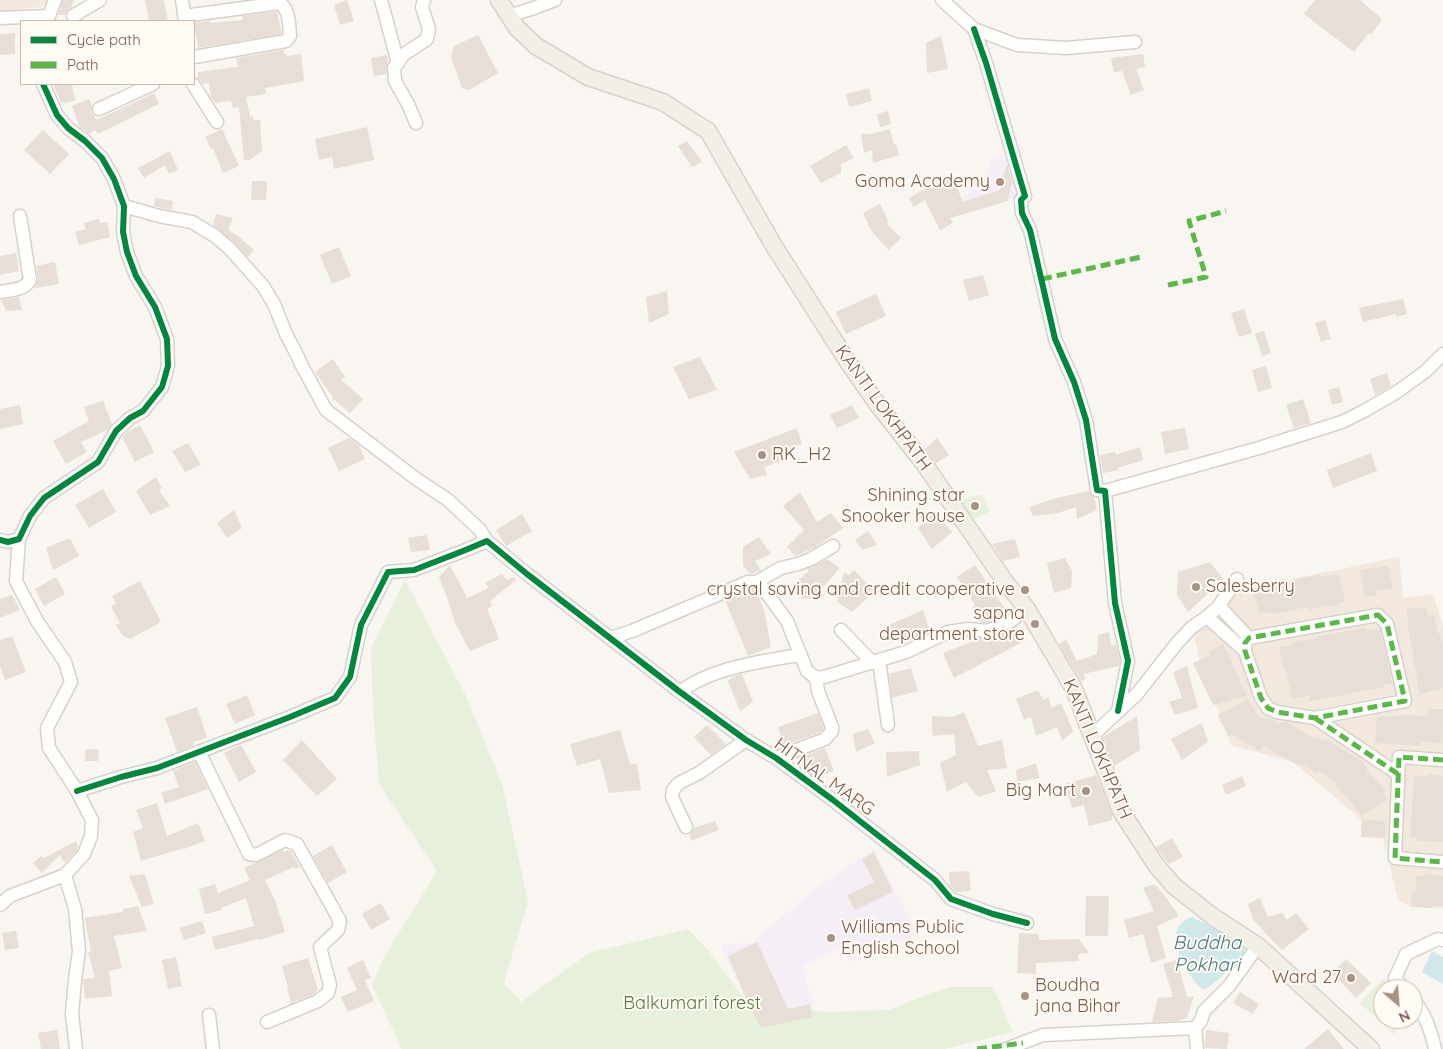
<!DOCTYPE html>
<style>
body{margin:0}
#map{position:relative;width:1443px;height:1049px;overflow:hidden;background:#f9f5f0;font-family:Quicksand,sans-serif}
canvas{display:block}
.legend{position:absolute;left:20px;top:20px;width:175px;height:65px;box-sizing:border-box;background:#fffaf3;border:1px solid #cabbb1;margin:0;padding:6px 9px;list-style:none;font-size:15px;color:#7a5c4d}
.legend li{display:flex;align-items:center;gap:10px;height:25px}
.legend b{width:25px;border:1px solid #cabbb1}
.north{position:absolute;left:1373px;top:979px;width:50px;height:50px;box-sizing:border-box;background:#fffaf3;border:1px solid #cabbb1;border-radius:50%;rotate:153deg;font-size:14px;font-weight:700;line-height:20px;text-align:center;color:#7a5c4d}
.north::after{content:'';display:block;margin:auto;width:18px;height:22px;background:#a69286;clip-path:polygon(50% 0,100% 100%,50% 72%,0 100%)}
</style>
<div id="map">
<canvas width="1443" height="1049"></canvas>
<ul class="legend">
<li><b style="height:6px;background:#00873e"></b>Cycle path</li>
<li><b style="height:6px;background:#58b947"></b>Path</li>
</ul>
<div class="north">N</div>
</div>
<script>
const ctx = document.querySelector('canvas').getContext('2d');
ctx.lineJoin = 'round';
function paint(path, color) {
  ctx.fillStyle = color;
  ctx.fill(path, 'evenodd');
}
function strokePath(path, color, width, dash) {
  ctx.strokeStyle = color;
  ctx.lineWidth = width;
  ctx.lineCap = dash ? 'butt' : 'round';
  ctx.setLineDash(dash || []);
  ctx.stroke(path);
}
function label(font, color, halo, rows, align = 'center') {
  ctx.font = font + ' Quicksand,sans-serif';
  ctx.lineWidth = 4;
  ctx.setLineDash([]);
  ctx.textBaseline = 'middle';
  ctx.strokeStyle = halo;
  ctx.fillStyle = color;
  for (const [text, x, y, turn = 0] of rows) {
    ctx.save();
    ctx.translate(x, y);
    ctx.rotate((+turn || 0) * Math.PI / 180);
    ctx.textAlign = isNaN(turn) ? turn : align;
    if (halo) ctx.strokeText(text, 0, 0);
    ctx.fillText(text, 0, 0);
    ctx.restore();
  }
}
paint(new Path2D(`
 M0,0H53L51,6L0,11Z
 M1399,557L1403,598L1433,594L1443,626V908L1411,907L1398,900L1383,838L1361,837L1362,820L1293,762L1231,745L1200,661L1192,627L1244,589Z`), '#f2e8de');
paint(new Path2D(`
 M1008,151L1020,195L1008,201L968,213L961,198L980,184L988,171L990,160Z
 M874,849L917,934L848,962L845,947L802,966L813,1002V1018L760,1029L720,945L751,943L819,886Z`), '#f6eef6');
paint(new Path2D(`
 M982,494L990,511L969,522L959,501Z
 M405,580L465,694L502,784L528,901L504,983L521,1002L589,953L688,929L708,950L748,1003L826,1012L888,1010L949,987H993L1013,1032L945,1049H402L372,985L383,959L437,871L379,784L373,708L371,648Z
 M1384,978L1396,989H1383V1019H1408L1394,1034L1360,1003Z`), '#e7f0db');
paint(new Path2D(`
 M1192,917L1216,929L1244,947L1245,953L1241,960L1209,987L1203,990C1186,975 1158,927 1192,917Z
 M1432,951L1443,957V984L1422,972Z`), '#d0e8ea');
paint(new Path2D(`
 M63,0H74L71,8L66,12L65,15H58Z
 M145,0H164L168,21H149Z
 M347,0L354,21L340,25L334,5Z
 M1315,0H1360L1382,19L1371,35L1369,33L1354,52L1304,14Z
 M277,12L282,34L198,48L194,23L210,21V23L243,20L242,16Z
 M15,33V54L0,55V34Z
 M478,35L498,73L469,90L462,88L451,57L454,46Z
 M941,36L948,69L927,73L926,43Z
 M284,50V54H286L287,56L301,54L304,81L265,88L266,94L246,97L250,117L253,116V120H260L262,151L250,160H244L239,107L233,108L231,101L215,103L211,97L209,83L203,84L198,78V72L238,67L236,58Z
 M1143,54L1145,67L1136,69L1144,90L1131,95L1122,71L1114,72L1111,58Z
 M387,55L388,63L386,68V74L374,76L371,58Z
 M53,84H72L75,101L61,103Z
 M869,88L872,101L849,107L846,94Z
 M154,93L159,104L98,134L96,130L89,134L78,125H79L72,106L89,99L92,106L91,112L97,120Z
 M888,111L891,124L880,127L877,114Z
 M367,127L374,160L334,169L332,157L319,160L315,139Z
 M222,129L239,166L223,173L213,148L211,149L205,137Z
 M890,129L894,145L896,144L899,155L873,163L872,150L864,153L861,134H871Z
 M43,130L69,154L50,174L24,150Z
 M687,141L702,162L692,167L678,146Z
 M846,145L854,158L841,164V173L821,183L810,166Z
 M170,151L178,170L169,174L165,165L144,178L138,168Z
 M1007,164L1013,184L1011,185L1008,201L950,218L953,223L940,230L925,200L914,207L909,198L952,175L963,202L1000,190Z
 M252,181H267L266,200H251Z
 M155,198L173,201L172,210L154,206Z
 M880,204L889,223L887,224L901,238L889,250L872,232L863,213Z
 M216,214L233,218L228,230L238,236L254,250L248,257L235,243L213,225Z
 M99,219L100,223L107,222L110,237L79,245L75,232L86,229L84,223Z
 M339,247L351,276L332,284L320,255Z
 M16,253L19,271L0,275V256Z
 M55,262L59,284L35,288L38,279L36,266Z
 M983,275L989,295L969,301L963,280Z
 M667,291L669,314L649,323L646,297Z
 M876,294L886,316L846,334L836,312Z
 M19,297L22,310L6,311L1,300Z
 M1403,299L1407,314L1396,317V314L1363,322L1359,308Z
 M1244,309L1252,333L1239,337L1231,313Z
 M1325,320L1331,339L1321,342L1315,323Z
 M1264,331L1271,353L1262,356L1255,334Z
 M700,357L717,390L689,399L673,367Z
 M333,359L345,377L341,380L363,399L350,413L332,398L333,397L315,372Z
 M1266,366L1272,388L1258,392L1252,370Z
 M1387,373L1391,386L1375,395L1370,379Z
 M1339,387L1343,402L1332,405L1328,390Z
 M1303,399L1311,423L1294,428L1286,405Z
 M103,401L112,424L107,430L81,442L87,452L66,464L53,441L89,421L84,407Z
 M20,405L23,424L0,429V409Z
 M852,405L859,418L837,428L830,415Z
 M140,425L154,452L135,462L122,437L127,432Z
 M797,428L802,444L786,448L789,458L764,467L767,475L750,479L734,452Z
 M1185,428L1189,449L1165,454L1161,432Z
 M349,438L359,445L365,459L339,471L328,448Z
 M937,438L949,455L936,463L925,449Z
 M188,443L201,465L185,472L172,451Z
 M1140,447L1143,460L1118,468L1119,470L1103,473L1100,455L1115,452L1116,455Z
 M1371,453L1377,471L1333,488L1327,470Z
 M156,477L162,488L159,490L170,506L150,515L136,491Z
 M103,489L116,512L89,528L75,505Z
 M1089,491L1091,495L1094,497L1097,510L1077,519L1076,507L1058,513L1033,516L1029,507L1056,498Z
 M800,492L817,522L831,513L843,528L814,548L795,556L787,547L804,530L783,506Z
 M234,510L242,528L227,538L217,523Z
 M935,512L952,532L932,549L918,528Z
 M522,514L532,531L506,546L496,530Z
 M868,531L877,545L862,550L855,540Z
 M427,535L430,550L411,552L408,538Z
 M759,537L771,554L755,561L761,570L751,574L743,566V547Z
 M70,538L79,556L53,570L46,548Z
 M1015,539L1020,557L1003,561L992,544Z
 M1065,558L1072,571L1071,588L1054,593L1047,563Z
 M827,559L840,568L812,599L802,598L789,589L809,571L807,569Z
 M1210,562L1223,579L1188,612L1177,595L1178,572Z
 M450,565L467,598L489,588L485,583L502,574L507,580L514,577L516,580L490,601L492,606L487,609L499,639L470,651L455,623L448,600L439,577Z
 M975,565L1008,613L986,623L981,622L973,606L975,605L957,577Z
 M1388,566L1393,588L1376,591V595L1365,597L1360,570Z
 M854,570L875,591L852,612L837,602L844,572L849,575Z
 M1339,574L1345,602L1337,603L1338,605L1328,607L1327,605L1308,610V607L1270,614L1269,612L1259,613L1253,589L1302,578L1319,575L1320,577Z
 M56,577L65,594L44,606L35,589Z
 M140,581L161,622L130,639L122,635L116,625L120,623L111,606L116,603L112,596Z
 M750,590H753L757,593L764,610L771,647L748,656L725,600Z
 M12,595L20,610L0,618V599Z
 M1426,607L1428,616L1434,615L1438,634L1440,633L1443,646V688L1420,694L1416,677H1418L1412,657H1414L1407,624L1409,623L1406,609Z
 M923,610L930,632L920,636L915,637L901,645L889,625Z
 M1017,627L1026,640L954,678L943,653L981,638H990Z
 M1366,628V630L1380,629L1392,683L1384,684V687L1323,699L1307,701L1312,695L1292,699L1286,670H1284L1279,647L1293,645L1292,642L1317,638V637L1329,634Z
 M1109,632L1111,645H1116L1120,661L1119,666L1083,674L1086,679L1081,681L1059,644L1066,639L1077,661L1097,654L1098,635Z
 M12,636L26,672L5,680L0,666V640Z
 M1223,644L1240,679H1238L1247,696L1213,705L1193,663L1210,656L1208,652Z
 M1187,666L1198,708L1175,715L1169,702L1182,698L1173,672Z
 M911,668L918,691L892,698L889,674Z
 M742,674L753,702L740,711L728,681L734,676Z
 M1038,690L1043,700L1049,697L1051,708L1061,703L1073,731L1062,741L1057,727L1036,736L1031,717L1024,720L1016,699Z
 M247,695L255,715L235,724L226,704Z
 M1248,699L1257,715L1267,721L1269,718L1279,725L1281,722H1286L1316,740L1318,738L1324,742L1325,739L1362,761L1368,768L1366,770L1386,791L1383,793L1387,800L1361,816L1353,804L1336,785L1338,783L1318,770L1317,773L1299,763L1298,765L1279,755L1264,745L1260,751L1232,734L1228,736L1218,715Z
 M197,707L207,738L193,742L194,745L177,752L165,718Z
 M1428,709H1443L1442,743L1421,742V746L1375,743L1377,717L1401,716V715L1428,716Z
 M964,712L978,746L1002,740L1007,768L987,770L996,791L978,797L966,782L947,792L940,763L956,755L954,734L933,736L932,729V716L953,717Z
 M818,713L824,728L820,732L784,746L778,727Z
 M1137,716L1140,750L1114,766L1103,737Z
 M1202,723L1208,742L1182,760L1171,739Z
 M707,725L726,744L711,755L694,737Z
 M868,729L875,743L856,752L853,734Z
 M620,730L630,764H637L641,790L609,793L600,759L577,766L570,744Z
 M302,740L337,779L317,796L283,760Z
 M241,745L256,772L239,782L224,753Z
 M825,748L834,771L816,777L810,773L804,756Z
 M86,749L99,750L98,761H85Z
 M919,751L920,765L887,777L886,752Z
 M195,762L208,789L165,804L161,793L179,787L173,771Z
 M1036,763L1039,778L1017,782L1016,770Z
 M1427,774L1443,776V842L1417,841V838L1410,837L1414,776L1427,777Z
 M1096,775L1112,814V820L1089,826L1084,805L1072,808L1065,784Z
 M1242,776L1246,786L1226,795L1222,785Z
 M157,803L167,836L198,823L205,841L184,849V848L141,861L133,832L143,828L136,810Z
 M1362,820L1386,821L1385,838L1361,837Z
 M715,821L719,830L691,841L690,834L694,828Z
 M1172,838L1183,857L1169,864L1156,847Z
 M76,841L78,846L77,850L68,859L64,862L60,855L42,873L33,863L41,856L44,858Z
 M332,845L347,872L328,883L313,856Z
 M283,850V852L288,850L291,851L300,867L295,869L294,867L265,880L273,897H274L285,932L259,940L258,939L215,950L212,937L254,926L246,898L221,908L222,910L205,914L199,889L215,884L218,893L250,880L244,868Z
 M874,852L893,892L855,910L847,895L874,882L862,859Z
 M969,871L971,891L956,892L950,885L949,872Z
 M145,874L154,904L142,907L129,876Z
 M1424,874L1443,876V906H1432L1431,908L1411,907L1412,892H1415L1417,876H1424Z
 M1152,885H1155L1163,893L1179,916L1157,926L1166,958L1151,963L1143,934L1129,938L1124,920L1154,911L1143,888Z
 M1086,896H1109L1108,936H1085Z
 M1260,898L1268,917L1282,913L1287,920L1296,913L1309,929L1282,950L1254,921L1248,904Z
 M381,903L390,919L371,930L362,914Z
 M138,906L147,931L114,936L122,968L109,971L112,996L85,999L83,979L95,978L88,952H91L85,918L123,912V909Z
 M202,921L206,933L184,940L180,928Z
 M16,931L19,948L5,950L2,933Z
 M1019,933L1039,934V940L1079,939L1089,953L1078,954L1079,961L1036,963V974L1017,973Z
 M757,942L788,1009L810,1004L812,1017L761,1028L748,1003L728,956Z
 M176,957L182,986L168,989L162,960Z
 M308,958L318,990L314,994L291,1003L287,987H288L282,966Z
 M1346,959L1371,983L1356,998L1332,973Z
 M363,960L371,978L365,980L374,1001L348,1012L341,997L357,990L347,968Z
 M1177,960L1187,997L1194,996L1187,1018L1178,1021L1152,1022L1158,998L1173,997L1163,964Z
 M1240,992L1259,1004L1253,1014L1233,1003Z
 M1328,1029L1344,1049H1304Z
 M57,1030L60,1049H41L38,1033Z
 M1206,1030L1229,1033L1227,1049L1205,1048Z`), '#e6ded7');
const minor = new Path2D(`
 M182,0L185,21
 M381,0L398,63
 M942,0L974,29L1017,45L1066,48L1135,42
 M73,16L100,0
 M184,16L280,3C290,10 289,26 290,36L286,41L194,57
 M508,16L534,8L555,0
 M0,18L49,16L55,0
 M974,29L986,63L1025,196L1021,200L1022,213L1030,230L1055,339L1074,382L1086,420L1097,490L1105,491L1115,603L1128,661L1118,711
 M193,84L217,122
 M99,109L153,84
 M416,123L408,104L395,81L394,68L403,55L427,39L429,29L422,7L424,0
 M124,206L159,216L192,222L215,236L230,249L263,286L274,304L286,334L296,353L301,364L326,410L415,478L448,500L480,530L487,541
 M0,292C10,290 25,290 30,280L20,216
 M1105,491L1259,448L1342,422L1364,411L1397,392L1426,371L1443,354
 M0,540L8,542L19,539L30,516L44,498L98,462L116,431L130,418L143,411L162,387L168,366L167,339L155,307L136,276L127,252L123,232L124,206L114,179L102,158L85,141L68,128L57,115L43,84
 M756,582L781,568L798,564L811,559L833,546
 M1219,606L1249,638
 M1378,615L1387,624L1405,701L1315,718L1277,712L1268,708L1261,698L1245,651V643L1249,638Z
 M1207,617L1245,651
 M841,630L873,663
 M611,638L632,631L748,582H756L763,588L787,621L807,671L816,678L824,677L906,652L948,632L969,629L987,631L1011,621L1027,609
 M879,660L888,725
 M680,692C711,668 762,661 800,655
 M1315,718L1398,774
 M1092,736L1137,694L1177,643L1192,627L1207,617L1219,606L1237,579
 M199,752L249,854L256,855L285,840L297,844L340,921L338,930L320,947L330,985L328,993L318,1001L267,1022
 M776,758L825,739L832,731V727L818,691L816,678
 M1443,760L1399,757L1395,858L1443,862
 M77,791L121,777L157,768L290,717L335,698L350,677L361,625L388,572L414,570L463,551L487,541L527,574L680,692L746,740L776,758L833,800L935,880L951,899L993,914L1027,923
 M686,827L672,797L673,790L679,783L699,773L746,740
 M65,875L75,909L79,951L75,980L72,1014L76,1049
 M0,905L10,896L65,875L84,854L91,836L92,820L77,791L49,748L47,728L71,682L65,662L37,621L16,581L19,539
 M1404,989L1395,978L1406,954L1438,939L1443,940
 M1413,999C1424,1012 1432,1032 1435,1049
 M209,1015L213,1049
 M1006,1049L1043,1035L1195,1028
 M1197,1049L1195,1028L1201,1021L1204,1011L1229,986L1258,946`);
const major = new Path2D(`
 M499,0L517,28L536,46L588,77L663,102L708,131L774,246L848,362L878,405L923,462L1006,583L1027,609L1074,689L1121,811L1156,865L1174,886L1212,916L1258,946L1371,1049`);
strokePath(minor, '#d7d1cb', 15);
strokePath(major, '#dad1cc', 19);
strokePath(minor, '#fefefd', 12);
strokePath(major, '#f3eee8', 16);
strokePath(new Path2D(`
 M1042,279L1141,257
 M1168,285L1206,277L1189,221L1226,211
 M1378,615L1387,624L1405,701L1315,718L1277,712L1268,708L1261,698L1245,651V643L1249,638Z
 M1315,718L1398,774
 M1443,760L1399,757L1395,858L1443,862
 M977,1049L1023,1043`), '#58b947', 5, [10, 5]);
strokePath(new Path2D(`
 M974,29L986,63L1025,196L1021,200L1022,213L1030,230L1055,339L1074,382L1086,420L1097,490L1105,491L1115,603L1128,661L1118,711
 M0,540L8,542L19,539L30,516L44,498L98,462L116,431L130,418L143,411L162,387L168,366L167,339L155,307L136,276L127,252L123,232L124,206L114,179L102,158L85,141L68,128L57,115L43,84
 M77,791L121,777L157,768L290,717L335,698L350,677L361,625L388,572L414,570L463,551L487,541L527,574L680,692L746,740L776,758L833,800L935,880L951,899L993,914L1027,923`), '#00873e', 6);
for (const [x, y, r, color] of [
 [1000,182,5,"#a69286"],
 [762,455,5,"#a69286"],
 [975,506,5,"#a69286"],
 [1196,587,5,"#a69286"],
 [1025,590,5,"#a69286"],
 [1035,624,5,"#a69286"],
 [1086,791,5,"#a69286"],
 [831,938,5,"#a69286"],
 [1351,978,5,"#a69286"],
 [1025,996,5,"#a69286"]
]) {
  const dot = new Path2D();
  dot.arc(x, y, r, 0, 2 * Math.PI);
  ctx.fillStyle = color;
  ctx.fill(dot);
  strokePath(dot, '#fffaf3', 2);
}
label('18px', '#7a5c4d', '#fffaf3', [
 ["Goma Academy",990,182],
 ["RK_H2",772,455,"left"],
 ["Shining star",965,496],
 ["Snooker house",965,517],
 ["Salesberry",1206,587,"left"],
 ["crystal saving and credit cooperative",1015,590],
 ["sapna",1025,614],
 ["department store",1025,635],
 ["Big Mart",1076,791],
 ["Williams Public",841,928,"left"],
 ["English School",841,949,"left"],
 ["Ward 27",1341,978],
 ["Boudha",1035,986,"left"],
 ["jana Bihar",1035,1007,"left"]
], 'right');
label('18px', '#7a5c4d', '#fffaf3', [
 ["KANTI LOKHPATH",883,408,54],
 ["KANTI LOKHPATH",1097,749,67],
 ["HITNAL MARG",824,777,36]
]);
label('18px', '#537a41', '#fffaf3', [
 ["Balkumari forest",692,1004]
]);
label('italic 19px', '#437c86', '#fffaf3', [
 ["Buddha",1207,943],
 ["Pokhari",1207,965]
]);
</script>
